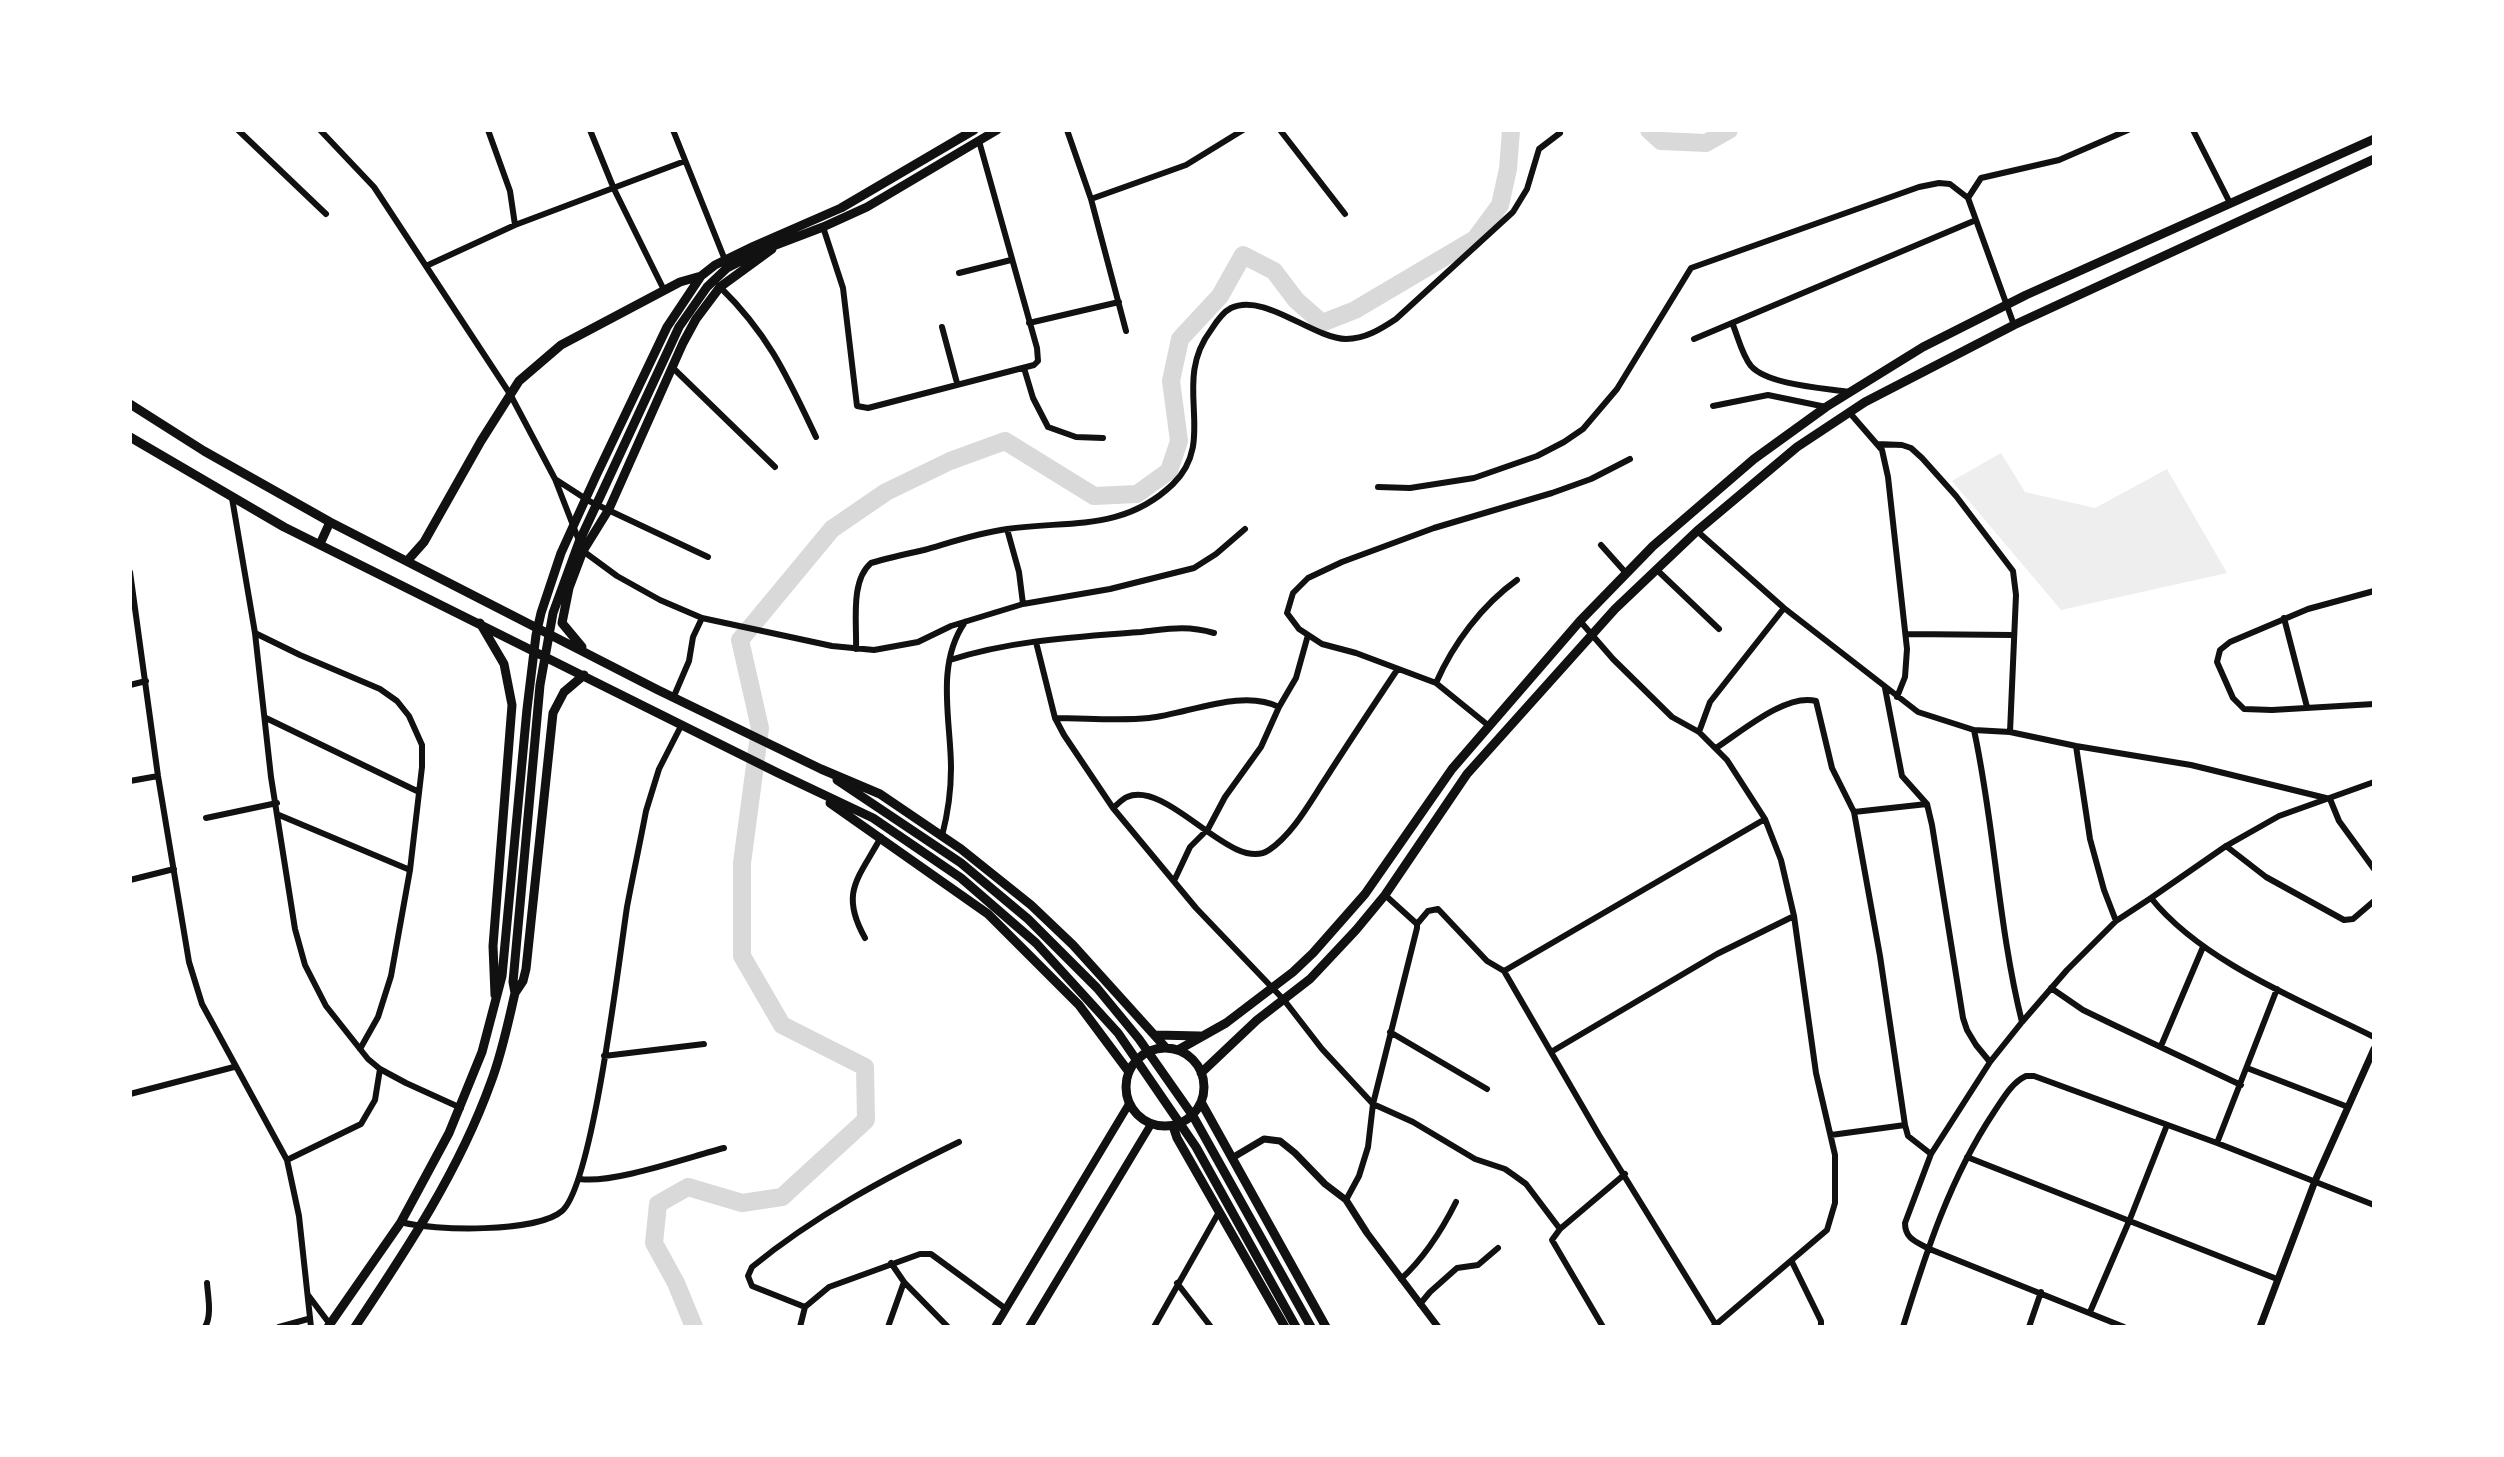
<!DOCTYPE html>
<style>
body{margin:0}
#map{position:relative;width:2504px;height:1457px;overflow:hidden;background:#fff;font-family:"Exo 2",sans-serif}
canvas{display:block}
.frame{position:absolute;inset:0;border:132px solid #fff;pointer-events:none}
</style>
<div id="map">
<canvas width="2504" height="1457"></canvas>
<div class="frame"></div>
</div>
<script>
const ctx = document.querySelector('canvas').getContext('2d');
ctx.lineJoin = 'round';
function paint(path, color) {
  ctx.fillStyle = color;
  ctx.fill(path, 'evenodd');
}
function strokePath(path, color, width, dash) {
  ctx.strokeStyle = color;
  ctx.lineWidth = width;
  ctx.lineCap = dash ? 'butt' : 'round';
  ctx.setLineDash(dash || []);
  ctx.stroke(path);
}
paint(new Path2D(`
 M2001,453L2025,492L2095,508L2167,469L2227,573L2061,610L1952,481Z`), '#eee');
strokePath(new Path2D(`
 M1649,130L1661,141L1706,143L1729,130
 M694,1327L676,1283L654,1243L658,1204L688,1187L742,1203L782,1197L866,1120L865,1067L782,1025L742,956V863L760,728L740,640L832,529L886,492L950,461L1005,441L1094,496L1137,494L1169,471L1179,441L1171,381L1180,339L1220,296L1243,255L1274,271L1296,300L1322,323L1355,310L1475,239L1500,205L1508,169L1511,130`), '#d9d9d9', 18);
strokePath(new Path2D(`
 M238,130L326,214
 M320,130L374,187L510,394L555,479L583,551L617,576L660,600L702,618L832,646L874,650L918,642L951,626L1023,604L1110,589L1194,568L1216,554L1245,529
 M488,130L510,191L515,225
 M590,130L614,189L664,290
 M673,130L725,260
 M1067,130L1091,199L1126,331
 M1280,130L1345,214
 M2193,130L2230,203
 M1968,198L1981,178L2059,160L2128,130
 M1091,199L1186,165L1243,130
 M823,227L843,288L857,406L868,408L1034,365L1038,361L1037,348L979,141
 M426,266L515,225L685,161
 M959,273L1011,260
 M720,287C769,335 787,376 816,437
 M1029,323L1119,302
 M1733,325C1738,337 1742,355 1751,366C1768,385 1824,388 1849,392
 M942,327L957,383
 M1694,339L1976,220
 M672,367L775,467
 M1024,368L1033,398L1048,427L1076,437L1103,438
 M1713,406L1768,395L1826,407
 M1849,412L1882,450L1888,477L1907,649L1905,677L1897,697
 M1877,444L1902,445L1911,448L1922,458L1956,496L2013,571L2016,595L2010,732
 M555,479L589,501L708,557
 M1378,487L1410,488L1474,478L1537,456L1564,442L1583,429L1617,389L1691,268L1919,187L1939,183L1950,184L1968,198L2014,325
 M232,498L255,633L271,777L295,929L305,965L326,1006L368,1059L380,1069L406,1083L461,1108
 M1007,529L1019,572L1023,604
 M1697,531L1784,608L1918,712L1974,730L2010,732L2076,746L2191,765L2330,799
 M1601,545L1626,573
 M1656,569L1719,629
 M130,572L158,776L189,962L202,1004L287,1160L299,1216L311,1327
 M2374,591L2308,609L2230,642L2220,650L2217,662L2233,698L2244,709L2272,710L2374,704
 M2284,618L2307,707
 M1580,621L1613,659L1672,717L1699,732L1727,760L1765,819L1781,860L1794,916L1816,1073L1835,1155V1203L1827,1230L1713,1327
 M255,633L300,655L380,689L397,701L409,716L422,745V767L410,870L391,976L378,1017L360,1049
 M1906,634L2013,635
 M1036,642L1055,718L1064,735L1113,808L1196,908L1284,1000L1322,1049L1373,1104L1413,1122L1475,1159L1505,1169L1515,1176L1526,1184L1560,1229
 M856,649C857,623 850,581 871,563C888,558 906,554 924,550C952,542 978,533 1007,529C1069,520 1123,532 1173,484C1219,439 1170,384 1211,330C1216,322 1223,312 1231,308C1264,292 1312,338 1346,339C1365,339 1381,329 1396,319L1513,212L1527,189L1539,149L1560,133
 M950,660C1012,640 1076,637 1141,632C1169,629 1185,625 1214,633
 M1436,683C1453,644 1482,605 1517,580
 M130,685L146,681
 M1885,688L1902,776L1927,804L1932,825L1963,1018L1967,1030L1976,1045L1990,1062
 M674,696L689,661L693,637L702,618
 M266,718L419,792
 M1055,718C1086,718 1119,721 1149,718C1188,714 1242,688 1279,707
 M1489,726L1436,683L1356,653L1322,644L1299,629L1287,613L1293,593L1308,578L1342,562L1434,528L1552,493L1591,479L1630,459
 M1974,730C1995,827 1998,926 2022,1022
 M1699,732L1710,702L1784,608
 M2076,746L2090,839L2104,890L2116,921
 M1716,748C1741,732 1786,693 1816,701L1832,768L1854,812L1880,956L1905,1125L1908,1136L1931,1154L1990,1062L2022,1022L2067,970L2116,921L2151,898
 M130,781L158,776
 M2374,782L2279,816L2226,846L2151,898C2202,962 2302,1001 2374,1037
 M2330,799L2339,821L2374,869
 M1113,808C1117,805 1122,799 1127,797C1168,779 1233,875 1269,850C1293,834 1310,802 1326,778C1349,742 1373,706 1397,670
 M1854,812L1927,804
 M279,815L410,870
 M206,818L277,803
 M942,836C948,813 951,792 951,768C951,721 935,665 965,622
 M2226,846L2266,877L2344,920L2353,919L2374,901
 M130,880L174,869
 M1174,881L1190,847L1208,829L1225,797L1261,747L1279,707L1296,678L1308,635
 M1417,924L1428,911L1438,909L1487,961L1504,971L1599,1135L1716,1325
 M865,938C839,892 859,878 881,837
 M1504,971L1765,819
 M2051,988L2083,1010L2114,1025L2241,1085
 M1390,1032L1487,1089
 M2161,1046L2203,947
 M1551,1052L1717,954L1794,916
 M604,1056L704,1044
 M2247,1068L2348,1107
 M130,1094L234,1067
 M1831,1135L1905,1125
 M2217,1143L2277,989
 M1931,1154L1905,1223C1905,1238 1915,1241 1927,1248L2124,1327
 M1967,1157L2277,1279
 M287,1160L361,1124L375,1100L380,1069
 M580,1179C613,1184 689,1157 724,1148
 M1346,1200L1359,1176L1368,1147L1373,1104L1417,928V924L1385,895
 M401,1222C433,1231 537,1233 562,1211C593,1184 619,959 627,907C633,875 640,843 646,811L659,769L682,724
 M1792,1262L1821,1321V1327
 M891,1263L904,1282L948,1327
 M1401,1279C1425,1257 1441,1232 1456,1202
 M1177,1283L1211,1327
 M308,1295L332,1327
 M1420,1304L1430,1292L1457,1268L1478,1265L1498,1248
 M805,1307L752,1286L748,1276L752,1267C814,1216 887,1177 959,1142
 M2090,1312L2130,1219L2167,1125
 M205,1327C212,1315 208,1297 207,1283
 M279,1327L308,1319
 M800,1327L805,1307L829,1287L920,1254H931L1006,1309
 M888,1327L904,1282
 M1154,1327L1219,1212
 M1603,1327L1552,1240L1560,1229L1625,1174
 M1903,1327C1926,1252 1950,1178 1994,1112C2003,1099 2011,1083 2026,1076H2034L2217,1143L2374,1205
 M2029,1327L2041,1292`), '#111', 6);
strokePath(new Path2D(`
 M1232,1158L1264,1139L1280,1141L1295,1153L1325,1184L1346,1200L1367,1233L1438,1327
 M2260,1327L2315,1181L2374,1049`), '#111', 7);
strokePath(new Path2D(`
 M995,1327L1129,1104
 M1029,1327L1150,1126`), '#111', 8);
strokePath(new Path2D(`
 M130,404L204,451L330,522L658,690L821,769L880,794L961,849L1031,905L1073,945L1166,1048
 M130,437L284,527L778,773L873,818L961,878L1036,943L1118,1033L1196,1147L1296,1327
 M320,544L330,522
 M408,560L424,542L481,441L519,381L561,345L680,282L701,276L715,265L754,246L841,208L974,130
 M480,623L504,664L512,705L493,946L495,995
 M582,647L562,623L569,588L583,551L609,509L683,343L696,319L720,287L772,249
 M837,780L961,863L1028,919L1097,988L1139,1039L1193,1116L1311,1327
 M830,803L988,914L1079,1005L1129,1072
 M515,993L523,981L526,969L553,713L564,692L584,675
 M1156,1035L1200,1036
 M1126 1087a39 39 0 1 1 78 0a39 39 0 1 1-78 0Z
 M1178,1050L1226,1023L1293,972L1313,953L1365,894L1452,769L1580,621L1653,546L1754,459L1826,407L1923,347L2026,295L2374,139
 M1201,1073L1257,1020L1310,979L1356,930L1385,895L1467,774L1615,609L1697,531L1797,447L1865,402L2014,325L2374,159
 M1201,1102L1326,1327
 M1173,1126L1177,1138L1285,1327
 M328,1327L401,1222L449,1133L482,1052L502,976L527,709L536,635L541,613L561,553L596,476L667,327L701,276
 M355,1327C407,1249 459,1171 491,1082C502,1053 508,1023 515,993L513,982L540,685L553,613L579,542L679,327L707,287L727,268L760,251L823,227L867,207L997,130`), '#111', 9);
</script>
